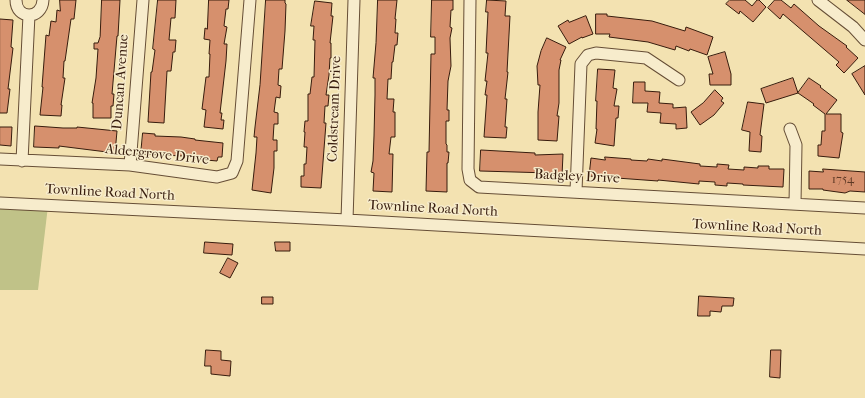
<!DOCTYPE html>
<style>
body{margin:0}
canvas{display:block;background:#f3e2b1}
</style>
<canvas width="865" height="398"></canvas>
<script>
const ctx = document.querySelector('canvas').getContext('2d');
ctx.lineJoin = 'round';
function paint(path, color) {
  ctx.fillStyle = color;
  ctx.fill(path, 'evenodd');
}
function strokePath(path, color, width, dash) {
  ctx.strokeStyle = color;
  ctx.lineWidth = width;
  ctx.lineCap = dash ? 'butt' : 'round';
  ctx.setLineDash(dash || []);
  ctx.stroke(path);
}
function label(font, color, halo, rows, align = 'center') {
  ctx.font = font + ' "IM FELL French Canon",serif';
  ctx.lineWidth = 3;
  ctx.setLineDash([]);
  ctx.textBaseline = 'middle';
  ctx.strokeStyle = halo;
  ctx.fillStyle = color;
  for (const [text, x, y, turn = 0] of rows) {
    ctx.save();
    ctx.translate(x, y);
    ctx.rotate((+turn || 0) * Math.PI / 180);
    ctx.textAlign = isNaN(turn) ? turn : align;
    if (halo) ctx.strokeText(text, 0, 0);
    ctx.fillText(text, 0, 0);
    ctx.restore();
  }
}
paint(new Path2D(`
 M0,202L48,206L38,290H0Z`), '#c0c288');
const building = new Path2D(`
 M60,0H76L74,19H71L65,61H64L63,78H65L61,105H62L61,116L40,115L43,87H42L46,35L49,36L51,21L56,22L57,10L60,11Z
 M102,0H120L118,36H117L112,94H114L113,106H111V118H93V103H92L96,78L98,49H94V43H98L100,37Z
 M158,0H176L175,18H171L169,40H176L175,52H173L171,71H167L164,123L148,122L151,72H152L155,50L153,49Z
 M209,0H229L228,9H226L224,26L227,27L224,44H227L226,61L220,113H222L221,120H224L223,129L204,127L206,110L202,109L206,77H209L210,54H209L210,40L204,39L205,28L207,29Z
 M266,0H285V3L286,4L285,31L282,69H279L278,85L281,86L280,98L276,97L274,112L278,113V124H274L273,140H277V151H274V168L271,193L252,190L256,153L257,137H254L255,127L260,85Z
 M378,0H397L395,19H396L395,33H398L397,45H395L393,62H392L391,79H388L387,99H394L393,112H395V137H391L389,154H393L392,192L373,191L374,173L371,172L373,161L374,136L375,95V78H373L376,43Z
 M432,0H453V10H451L450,27L452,28L450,38L451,66L448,81L447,110H449V121H446V144L447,145V152H449L448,163H447V192L426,191L427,152H429L431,54H435V37H431Z
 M487,0L506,1L505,16H510L507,72H508L505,99H507L505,127H507L506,138L484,137L487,95H485L487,81H485L488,53H486L488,12H486Z
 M730,0H745L752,6L757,0H759L766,7L753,22L740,11L739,14L726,4Z
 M775,0H781L791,8L794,4L819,26L847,46L846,47L858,58L844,73L836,65L839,62L783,14L780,19L768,8Z
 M847,0H865V14Z
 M315,1L332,3L331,16H333L330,43H331V58H330L329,75L326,95H329L328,106H325L324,123H326L321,188L301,187V176H304V164H306L307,147H304L305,132H304L305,121H308V94H310L312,77H314L315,40H313L314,26H311Z
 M596,14H607V16L652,21L685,31L686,27L713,37L707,55L690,49L689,51L676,46L675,50L648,42L609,37L610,34H596Z
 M586,16L593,34L582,38V37L569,44L558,26L568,20L569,22Z
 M0,19L13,20L11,47L13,48L8,89H10L7,113H0Z
 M547,38L566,47L560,60H561L559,70V103L557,116H559L557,141L538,140V112L540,85H538L537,66L541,51Z
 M725,52L731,74V85H710L709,74H713L708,57Z
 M865,66V95L852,74Z
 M598,69L615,70L613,88L617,89L614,106H619L618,118H616L614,146L595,143L597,129H596L597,101H596Z
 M793,78L798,93L766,103L761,89Z
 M809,78L821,86L820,87L837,100L826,114H841V132L843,133L839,158L818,156V145H821L822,131H825V114L813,105L814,104L798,93Z
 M634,82H645V91L660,92L659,103L673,104V108L686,107L687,128L676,129V124L660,123L661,113L647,112L648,103H633Z
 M715,90L723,98L721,101L724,103L714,115L700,125L691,112L703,103Z
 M748,102L764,104L760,135L762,136L761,152L749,151L750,132L742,130Z
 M35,126L63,128H77V127L117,131L115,153L59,146V148L34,147Z
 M0,127H12L11,146L0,145Z
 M143,133L155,134V136L181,137L195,139V140L223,143L222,157H218L217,161L196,159V157L183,156L141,154Z
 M481,150L535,153V155L563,154L562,176L550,175V173L480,171Z
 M605,157L631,159V160L647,161L648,159L662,161V159L700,164V166L717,167V164L729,165L728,169L744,170V167L758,168V166H769V169H784L783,187L743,185V184L727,183V186L715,185V182L699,181V184L658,180V181L589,176L591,158L605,160Z
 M823,169L865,172V192L850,191L845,193L823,190V189H809V171L823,172Z
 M205,242L233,244L232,255L204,253Z
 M275,242H290V251H276Z
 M228,258L238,263L230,278L220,273Z
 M699,296L734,298L733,306H722L721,312L710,311V316H698Z
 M262,297H273V304H262Z
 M206,350L221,351V360L231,361L230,376L211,374V366H205Z
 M771,350H781L780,378L770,377Z`);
paint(building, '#d6906d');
strokePath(building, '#371c0d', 1);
const minor = new Path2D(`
 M16,0C16,20 42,20 43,0
 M470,0L468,169L470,180L479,187L865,208
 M818,0L853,27L865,40
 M790,129L796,145L795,204
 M0,159L130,165L217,177L232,173L237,161L250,0
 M22,161L29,15
 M130,165L143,0
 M576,191L581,64L588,55L596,53L646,58L679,80
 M0,203L347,220L865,249
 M347,220L354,0`);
strokePath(minor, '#664e36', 13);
strokePath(minor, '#f7eccc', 11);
label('12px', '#5f3925', null, [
 ["1754",843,180]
]);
label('14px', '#371c0d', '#f7eccc', [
 ["Duncan Avenue",121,82,-86],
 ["Coldstream Drive",335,109,-88],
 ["Aldergrove Drive",157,155,6],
 ["Badgley Drive",577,177,3],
 ["Townline Road North",110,193,3],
 ["Townline Road North",433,209,3],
 ["Townline Road North",757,228,3]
]);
</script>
